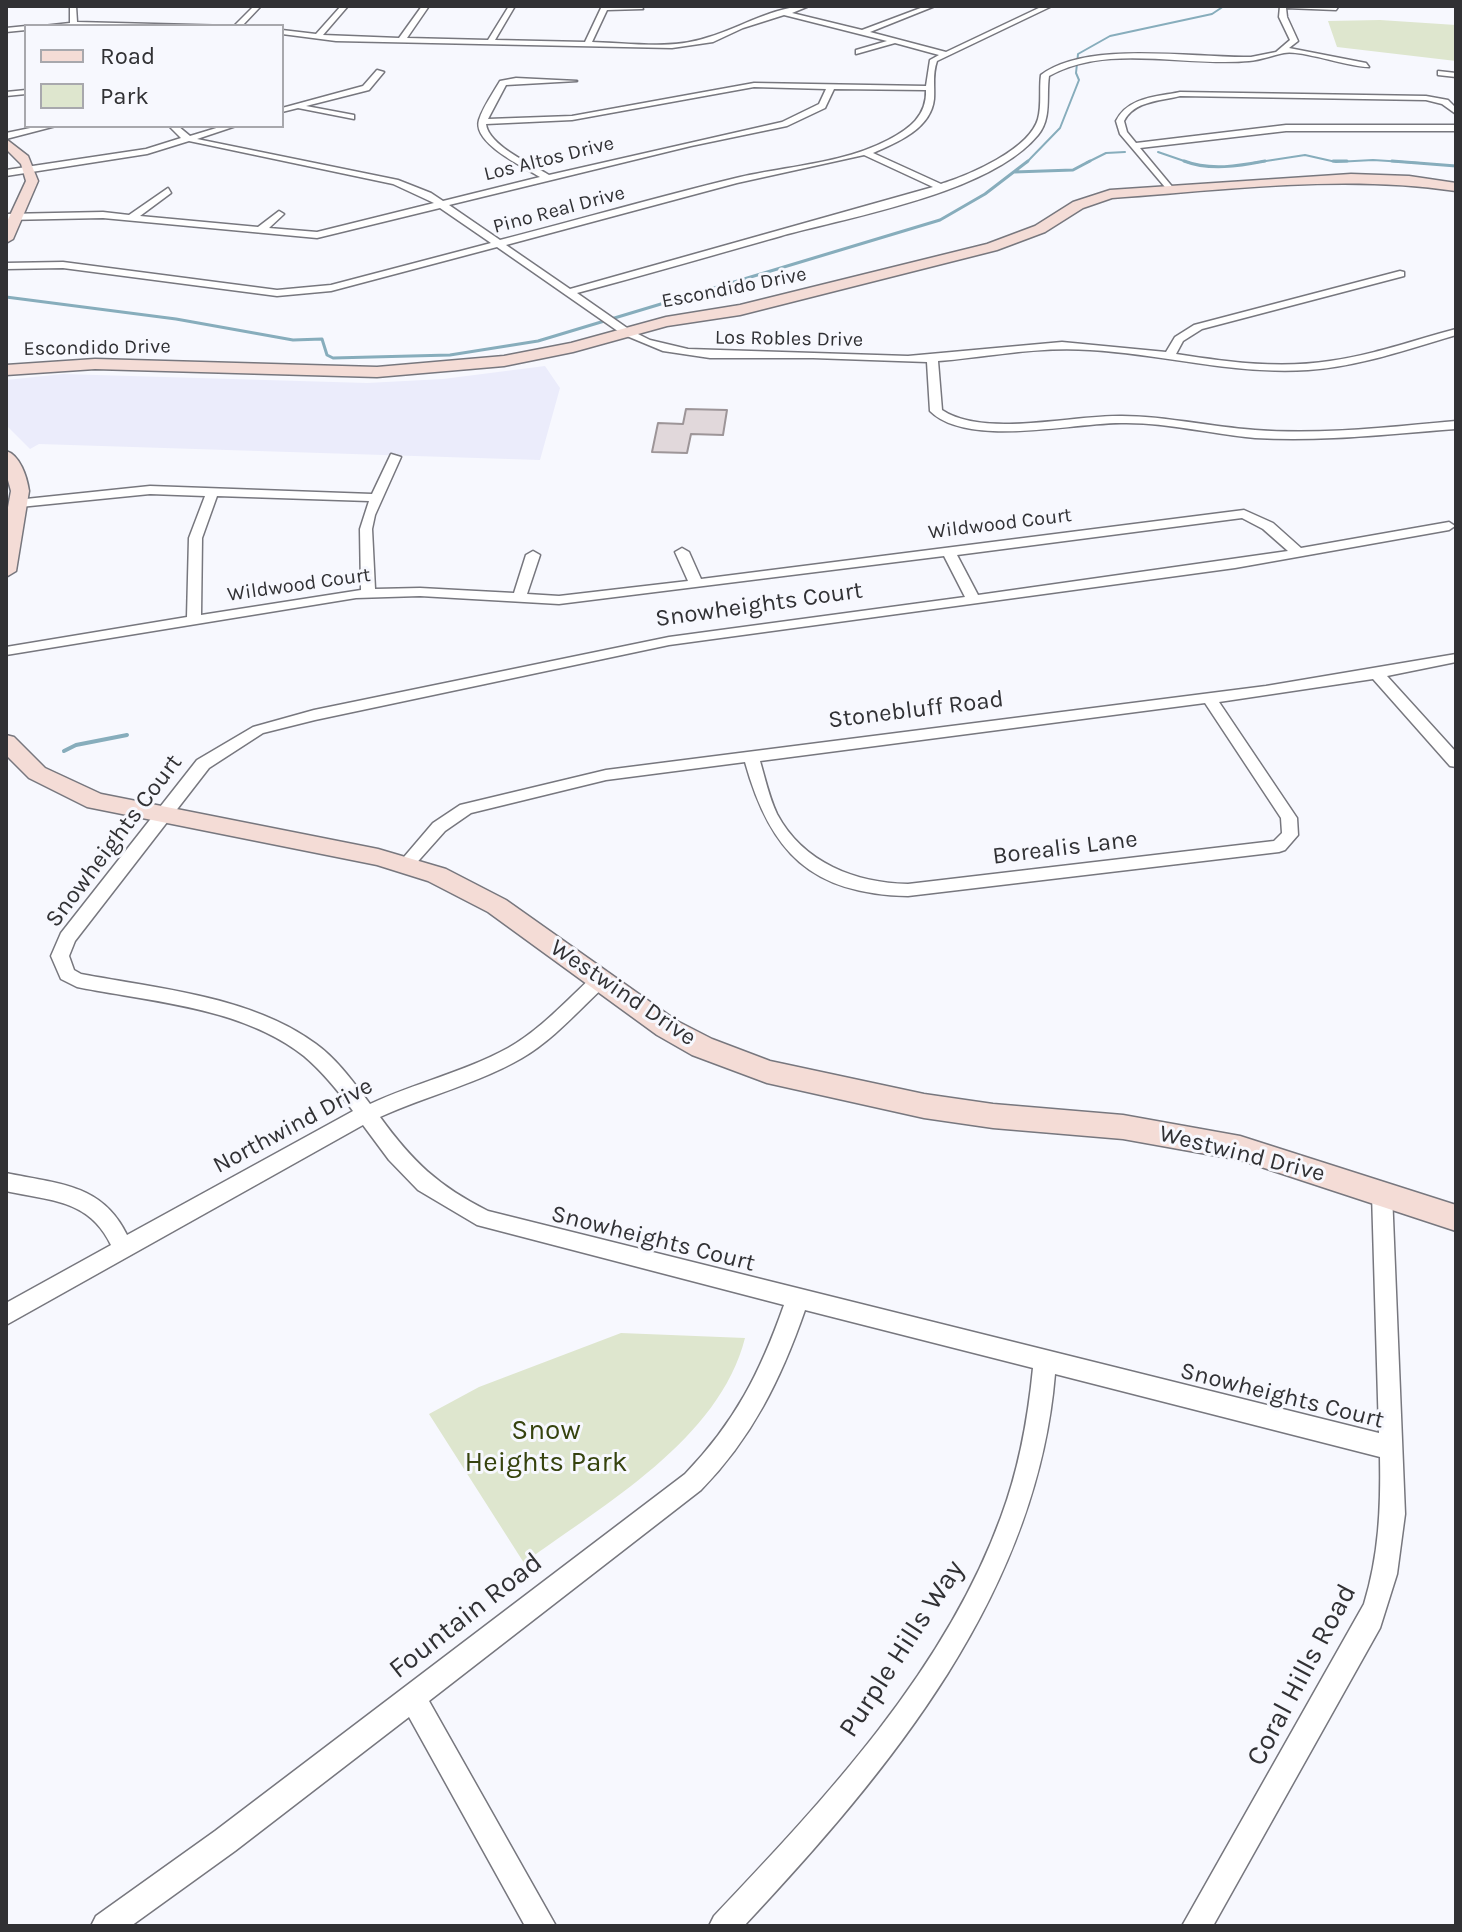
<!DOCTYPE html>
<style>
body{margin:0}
#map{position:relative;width:1462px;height:1932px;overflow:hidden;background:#f7f8fe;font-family:Karla,sans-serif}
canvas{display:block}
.frame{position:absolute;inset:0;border:8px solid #313134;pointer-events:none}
.legend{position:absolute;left:24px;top:24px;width:260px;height:104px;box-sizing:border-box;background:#f7f8fe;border:2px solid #a8a8ad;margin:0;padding:10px 14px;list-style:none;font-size:24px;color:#313134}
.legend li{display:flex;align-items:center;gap:16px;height:40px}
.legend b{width:40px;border:2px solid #a8a8ad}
</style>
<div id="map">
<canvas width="1462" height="1932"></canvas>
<div class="frame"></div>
<ul class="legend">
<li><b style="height:10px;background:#f4dcd6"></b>Road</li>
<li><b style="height:22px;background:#dee6ce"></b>Park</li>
</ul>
</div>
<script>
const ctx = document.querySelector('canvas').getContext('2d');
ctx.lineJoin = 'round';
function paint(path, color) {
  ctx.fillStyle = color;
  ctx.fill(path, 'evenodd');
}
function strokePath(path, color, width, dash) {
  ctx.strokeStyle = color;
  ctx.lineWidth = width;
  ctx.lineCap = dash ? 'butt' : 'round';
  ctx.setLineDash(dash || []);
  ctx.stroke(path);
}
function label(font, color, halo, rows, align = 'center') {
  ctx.font = font + ' Karla,sans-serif';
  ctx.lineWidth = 6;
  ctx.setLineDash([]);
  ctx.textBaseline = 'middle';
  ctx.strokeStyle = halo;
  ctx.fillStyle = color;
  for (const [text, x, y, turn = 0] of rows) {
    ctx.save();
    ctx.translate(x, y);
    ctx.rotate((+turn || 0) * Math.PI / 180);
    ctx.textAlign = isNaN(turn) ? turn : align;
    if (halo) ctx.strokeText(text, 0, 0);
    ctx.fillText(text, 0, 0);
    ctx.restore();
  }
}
paint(new Path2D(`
 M545,366L560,388L540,460L39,444L30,449L6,425V380L63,374L367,383L443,379Z`), '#ebecfb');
paint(new Path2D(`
 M1380,20L1456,25V61L1337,47L1328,21Z
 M621,1333L745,1338C719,1440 604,1504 524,1563L429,1414L479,1387Z`), '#dee6ce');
strokePath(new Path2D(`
 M1158,152L1190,163
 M1026,163L1060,128L1079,80L1076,73L1078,54L1110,36L1212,14L1224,6
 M1086,163L1106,153L1125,152
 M1253,163L1305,155L1336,162L1373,160L1420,163`), '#87adbc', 2);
strokePath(new Path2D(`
 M1184,161C1210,171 1239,166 1265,161
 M1333,161H1347
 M1392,161L1456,166
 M1014,172L1073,170L1090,161
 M6,297L176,319L293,340L322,339L327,355L333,358L450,355L538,341L940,220L985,194L1028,161`), '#87adbc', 3);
strokePath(new Path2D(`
 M64,751L76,745L127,735`), '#87adbc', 4);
const building = new Path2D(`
 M686,409L727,410L723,435L691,434L687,453L652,452L658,423L683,424Z`);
paint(building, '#e1d8db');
strokePath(building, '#9d9598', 2);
const street = new Path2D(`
 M70,6H76L77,22L232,26H43L70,23Z
 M254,6H261L242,26H234Z
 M341,6H348L323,35L399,38L422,6H429L407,38L488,40L509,6H515L495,40L585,42L602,6H641L643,9L607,10L592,42C629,43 673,50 709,37C742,27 774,6 809,6L792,13L862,30L926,6H935L870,32L946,52L1043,6H1052L937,61C932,75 935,86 934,99C931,129 896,143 873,153L941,184C969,175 1029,150 1038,119C1042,105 1039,89 1041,75C1087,40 1193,58 1251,57L1276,52L1290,40L1279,17L1280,6L1338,7L1336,10L1286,8L1287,17L1298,41L1289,48L1366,63L1369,67C1349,67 1298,49 1284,53C1273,55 1261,60 1249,61C1183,67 1108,43 1049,76C1046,96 1052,118 1038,135C990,193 853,216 781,236C713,255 645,275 577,293L630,330L650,340L688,349L908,356L1062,342L1166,352L1175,337L1194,325L1400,271L1404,272V276L1202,329L1183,341L1176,354C1227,362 1279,369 1330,361C1373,355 1414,340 1456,329V335C1408,349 1358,367 1308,370C1234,375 1163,354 1090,350C1038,346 989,357 938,361L942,410C984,438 1071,415 1122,416C1167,416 1210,427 1255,430C1322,435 1389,427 1456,421V429C1389,434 1322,442 1255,438C1210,434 1166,422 1121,423C1072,423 967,448 930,411L927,362L813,358H710L663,351L622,334L497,247L331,291L277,296L63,268L6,269V263L63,262L277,290L331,285L491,243L440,208L317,238L103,218L6,220V214L103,212L129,215L168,188L171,193L140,216L258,227L279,211L284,214L269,228L317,232L434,203L393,184L189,141L147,154L6,176V170L146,149L181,138L169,126H178L190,136L223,126H236L197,139L398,180L431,193L443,201L540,177C524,167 472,143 479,120C483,107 493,93 500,81L516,78L577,81L506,85L488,119L572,116L754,83L926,86L930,60L939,55L895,43L856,54V50L887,41L784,15L743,28L713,42L672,48L336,41L282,34V30L316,34ZM754,87L826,89L819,104L782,122L549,175C531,164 488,145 486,124L572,120ZM834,89L926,90C927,116 909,129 888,140C842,164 786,166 736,178C657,197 578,220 500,240L449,205L691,146L787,126L825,108ZM864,155L933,187L570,289L506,245L737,183Z
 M26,26V30L6,32V28Z
 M377,70L384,72L369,90L306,106L354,115V119L298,108L282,112V108L363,86Z
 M1438,71L1456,73V77L1438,75Z
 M26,90V94L6,96V92Z
 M1180,92L1426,96L1448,100L1456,108V114L1442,104L1426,100L1180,96C1160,101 1134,101 1124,121L1127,132L1136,143L1286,125H1456V131H1286L1140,148L1175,190L1170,193L1120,134L1116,121C1128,97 1156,97 1180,92Z
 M40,126H56L6,139V133Z
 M391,454L401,457L375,515L372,529L375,589L420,588L514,593L526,555L533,551L540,555L527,594L559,596L688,581L675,552L682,548L689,552L701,579L1244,510L1273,523L1301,548L1449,522L1455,526L1449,530L1235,568L669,645L315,720L263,733L209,768L75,941L69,956L74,970L81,974C159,989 251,996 316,1044C338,1060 354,1083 370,1104C415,1083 464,1072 508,1048C540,1030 566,1001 593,976H605L608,981L605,986C579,1010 553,1040 522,1058C477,1084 426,1096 380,1117C412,1161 438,1186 488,1211L1379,1433L1372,1193L1375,1187L1382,1184L1389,1187L1392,1193L1405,1514L1397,1574L1380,1628L1213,1926H1182L1364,1604C1379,1555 1381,1508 1380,1457L1055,1374C1037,1594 889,1771 744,1926H709L714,1916C825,1799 945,1671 1001,1517C1019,1469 1028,1419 1033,1368L805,1310C781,1379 752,1438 701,1490L429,1701L556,1926H525L409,1717L235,1851L131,1926H91L96,1916L215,1831L685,1474C735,1422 760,1373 784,1305L477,1225L418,1190L389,1160L363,1125L6,1325V1303L111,1245C89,1199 50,1201 6,1191V1173C57,1184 102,1183 127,1235L353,1111C339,1092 323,1072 304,1056C242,1007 152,1002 77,987L61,979L51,956L61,933L197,760L253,727L314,710L669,637L965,597L944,556L559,604L420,596L356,598L6,655V647L187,617L189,538L205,496L150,494L20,507L16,506V500L150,486L372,494ZM217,496L369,501L360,529L361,590L201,615L202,538ZM1242,518L1263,529L1288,551L978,595L957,555Z
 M1456,654V662L1387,676L1456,752V767L1450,766L1373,679L1219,702L1297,818L1298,835L1285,850L1279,852L908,896C811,894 770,852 745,762L606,780L471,813L445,831L412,868H400L398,864L433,823L460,805L606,770L1266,686ZM1205,703L1281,818L1282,833L1274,841L908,884C856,883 803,863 777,814C769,797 765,778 760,761Z`);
const secondary = new Path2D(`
 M6,139L28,156L38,181L13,239L6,243V224L26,181L21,164L6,149Z
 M1351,174L1409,176L1456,183V191C1342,174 1226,190 1112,198L1083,208L1045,232L997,250L740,315L667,326L573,352L504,366L377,377L95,369L6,375V365L95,359L377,367L504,356L571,343L666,317L740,305L987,244L1035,226L1073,202L1110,190Z
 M6,451C20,455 27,477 29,491L16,571L6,577V518L11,491L6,473Z
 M6,735L14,737L45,768L101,794L378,849L446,869L506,900L677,1021L712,1039L770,1061L924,1094L993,1104L1123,1115L1240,1136L1456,1205V1231L1240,1160L1123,1139L993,1128L924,1118L767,1083L692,1055L657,1035L488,912L428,881L377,865L87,807L29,778L6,755Z`);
strokePath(street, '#77777e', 3);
strokePath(secondary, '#77777e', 3);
paint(street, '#fff');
paint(secondary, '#f4dcd6');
label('20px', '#313134', '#f7f8fe', [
 ["Los Altos Drive",549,159,-14],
 ["Pino Real Drive",559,210,-15],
 ["Escondido Drive",734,288,-11],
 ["Los Robles Drive",789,339,1],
 ["Escondido Drive",97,348,-1],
 ["Wildwood Court",1000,524,-7],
 ["Wildwood Court",299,585,-8]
]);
label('24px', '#313134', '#f7f8fe', [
 ["Snowheights Court",759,605,-8],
 ["Stonebluff Road",916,710,-7],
 ["Snowheights Court",114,841,-53],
 ["Borealis Lane",1065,848,-7],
 ["Westwind Drive",623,993,34],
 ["Northwind Drive",293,1126,-28],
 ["Westwind Drive",1242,1154,14],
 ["Snowheights Court",653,1239,14],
 ["Snowheights Court",1282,1396,14]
]);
label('28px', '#36430e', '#f7f8fe', [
 ["Snow",546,1431],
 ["Heights Park",546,1463]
]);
label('28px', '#313134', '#f7f8fe', [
 ["Fountain Road",466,1616,-38],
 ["Purple Hills Way",902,1649,-57],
 ["Coral Hills Road",1302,1675,-62]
]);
</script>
